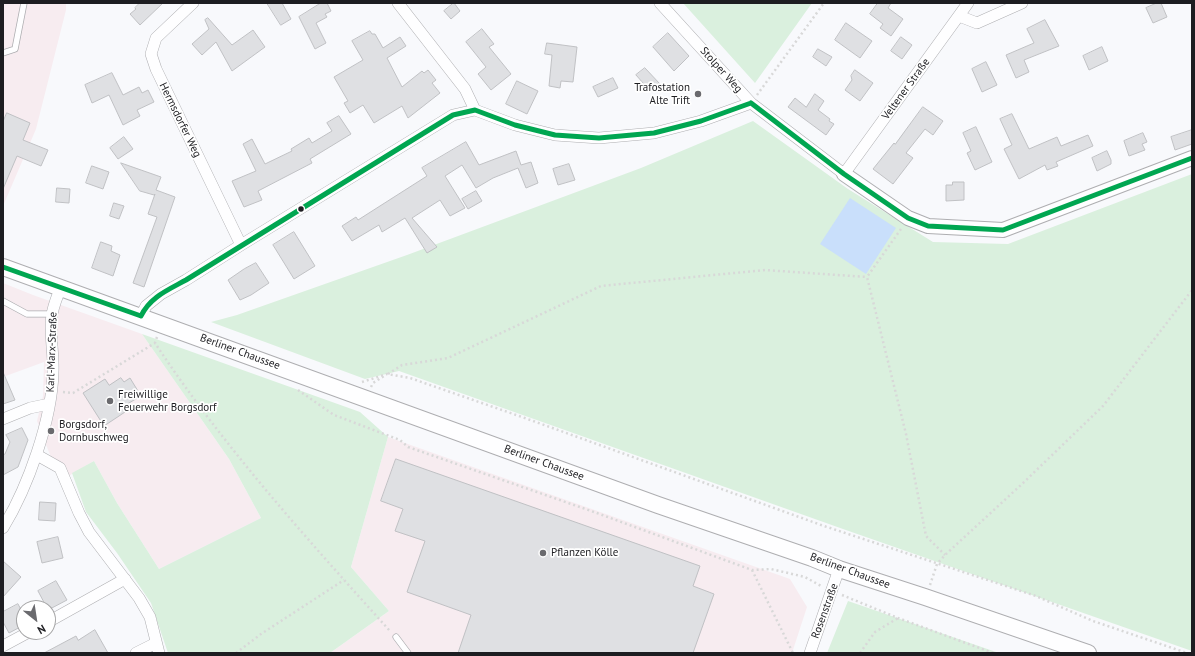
<!DOCTYPE html>
<meta charset="utf-8">
<style>
body{margin:0}
#map{position:relative;width:1195px;height:656px;overflow:hidden;background:#f8f9fc;font-family:"PT Sans",sans-serif}
canvas{display:block}
.frame{position:absolute;inset:0;border:4px solid #1d1d21;pointer-events:none}
.north{position:absolute;left:16px;top:600px;width:40px;height:40px;box-sizing:border-box;background:#fff;border:1px solid #a5a5a6;border-radius:50%;rotate:150deg;font-size:11px;font-weight:700;line-height:16px;text-align:center;color:#1d1d21}
.north::after{content:'';display:block;margin:auto;width:14px;height:18px;background:#6a6a6e;clip-path:polygon(50% 0,100% 100%,50% 72%,0 100%)}
</style>
<div id="map">
<canvas width="1195" height="656"></canvas>
<div class="frame"></div>
<div class="north">N</div>
</div>
<script>
const ctx = document.querySelector('canvas').getContext('2d');
ctx.lineJoin = 'round';
function paint(path, color) {
  ctx.fillStyle = color;
  ctx.fill(path, 'evenodd');
}
function strokePath(path, color, width, dash) {
  ctx.strokeStyle = color;
  ctx.lineWidth = width;
  ctx.lineCap = dash ? 'butt' : 'round';
  ctx.setLineDash(dash || []);
  ctx.stroke(path);
}
function label(font, color, halo, rows, align = 'center') {
  ctx.font = font + ' "PT Sans",sans-serif';
  ctx.lineWidth = 3.5;
  ctx.setLineDash([]);
  ctx.textBaseline = 'middle';
  ctx.strokeStyle = halo;
  ctx.fillStyle = color;
  for (const [text, x, y, turn = 0] of rows) {
    ctx.save();
    ctx.translate(x, y);
    ctx.rotate((+turn || 0) * Math.PI / 180);
    ctx.textAlign = isNaN(turn) ? turn : align;
    if (halo) ctx.strokeText(text, 0, 0);
    ctx.fillText(text, 0, 0);
    ctx.restore();
  }
}
paint(new Path2D(`
 M3,3H66V10L36,129L3,206Z
 M3,283L33,295L142,334L229,459L261,518L159,569L117,503L94,461L60,481L37,421L43,396L44,362L3,377Z
 M388,437L790,579L807,607L792,653H330L389,611L351,567Z`), '#f7ecf0');
paint(new Path2D(`
 M683,3H812L755,83Z
 M753,121L848,189L933,242L1008,244L1192,174V651L843,529L399,371L365,379L211,322L237,315L407,255L641,168Z
 M142,334L360,412L388,437L351,567L389,611L330,653H168L151,603L117,553L86,512L72,473L94,461L117,503L159,569L261,518L229,459Z
 M848,601L999,653H827Z`), '#daf0de');
paint(new Path2D(`
 M850,198L896,228L866,274L820,244Z`), '#c9dffb');
const building = new Path2D(`
 M140,3H163L140,25L130,14L136,9L135,8Z
 M267,3H282L291,19L281,25Z
 M321,3H327L331,11L325,14L327,17L316,23L326,43L315,49L299,17Z
 M454,3L460,11L451,19L444,11Z
 M878,3H891L888,8L903,19L891,36L880,28L883,24L870,14Z
 M1157,3H1161L1167,17L1153,23L1146,8Z
 M208,18L232,45L253,30L265,47L232,71L216,42L202,55L192,44L209,29L205,20Z
 M1045,20L1059,46L1024,60L1029,72L1016,78L1006,55L1034,43L1027,29Z
 M846,23L872,41L860,58L835,40Z
 M482,29L494,44L489,47L511,74L491,90L478,74L486,67L466,42Z
 M370,31L372,34H375L383,48L400,37L406,46L387,58L402,87L422,71L424,73L428,70L436,80L432,83L440,93L408,118L402,106L374,123L363,105L350,113L344,103L348,101L334,77L363,60L352,41Z
 M668,33L689,56L674,71L653,47Z
 M901,37L912,45L902,59L891,51Z
 M547,43L577,47L573,82L561,81L560,88L549,86L552,55L545,54Z
 M1102,47L1108,61L1089,70L1083,56Z
 M818,49L832,57L826,66L813,57Z
 M986,62L997,85L982,92L972,69Z
 M645,68L660,84L651,92L636,75Z
 M855,70L873,83L860,101L845,90L852,80L851,76Z
 M112,73L123,95L139,87L142,93L148,90L154,102L137,110L140,116L123,125L109,95L92,103L85,85Z
 M613,78L618,88L598,97L593,87Z
 M517,81L538,91L527,114L506,104Z
 M815,94L824,101L818,110L830,119L829,121L834,124L826,135L788,107L795,98L806,107Z
 M923,107L943,121L933,135L925,129L906,153L913,158L893,184L873,169L894,143L895,144Z
 M7,113L30,123L23,140L48,150L41,166L17,156L3,189V122Z
 M1012,114L1029,149L1057,137L1061,146L1088,135L1093,146L1056,162L1058,166L1047,170L1045,165L1019,179L1004,149L1012,145L1000,119Z
 M339,116L351,134L310,159L312,163L258,191L262,200L244,207L232,181L256,171L243,144L252,139L265,164L292,151L291,149L309,138L312,143L332,131L327,123Z
 M976,127L992,162L975,170L967,153L971,151L963,133Z
 M1192,130V144L1175,150L1171,137Z
 M1143,133L1147,142L1142,144L1145,150L1129,156L1124,141Z
 M124,137L133,149L118,159L110,148Z
 M466,142L479,165L516,151L521,165L531,162L538,183L526,188L518,168L493,178L476,188L462,165L445,176L465,208L450,216L440,200L412,218L437,247L427,253L405,218L382,232L379,225L352,241L342,226L356,217L358,220L427,176L422,168Z
 M1107,151L1111,160V164L1097,171L1092,158Z
 M121,163L161,177L156,190L175,197L144,287L133,283L157,217L148,214L155,194L154,195L140,191Z
 M569,164L575,180L558,185L553,169Z
 M92,166L109,172L103,189L86,183Z
 M953,182H964V200L946,201V185H952Z
 M57,188L70,189L69,203L56,202Z
 M476,191L482,201L468,209L462,199Z
 M114,203L124,206L119,219L110,216Z
 M294,232L315,266L294,279L273,245Z
 M101,242L112,246L111,251L120,255L113,276L92,268Z
 M256,263L269,283L251,295L240,300L228,280L244,269Z
 M3,372L15,400L3,404Z
 M121,378L124,382L130,378L141,396L122,407L125,412L104,426L83,393L105,379L109,385Z
 M22,428L28,440L18,467L3,475V455L5,454L10,442L6,435Z
 M396,459L700,566L693,586L714,594L693,653H458L471,615L407,592L425,541L395,531L403,509L381,501Z
 M40,502L56,503L55,521L39,520Z
 M58,537L63,558L42,563L37,542Z
 M3,561L21,577L3,597Z
 M56,581L67,600L48,610V608H47L38,591Z
 M18,604L24,615V625L9,633L3,622V612Z
 M95,630L108,653H44L76,636L78,640Z`);
paint(building, '#dfe0e3');
strokePath(building, '#c0c1c4', 1);
const service = new Path2D(`
 M3,53L15,49L24,3
 M3,301L27,314H52
 M396,637L408,653`);
const minor = new Path2D(`
 M193,3L156,38L151,54L156,69L241,245
 M398,3L465,89L475,110
 M660,3L751,103L844,174L968,3
 M959,16L977,23L1022,3
 M141,316L146,306L161,294L186,280L241,245L453,115L475,110L515,125L555,135L599,138L654,133L701,121L751,103
 M3,419L30,408L49,404
 M37,455L60,468L79,513L89,532L139,598L150,617L159,653
 M3,528C28,487 52,420 53,372C54,353 49,333 52,314C54,305 57,296 61,288
 M48,622L125,579
 M3,646L29,632
 M136,653L156,643
 M810,653L839,569`);
const tertiary = new Path2D(`
 M844,174L908,218L928,226L1003,230L1192,158`);
const secondary = new Path2D(`
 M3,267L658,505L812,558L839,569L925,597L1088,653`);
strokePath(service, '#aeaeb1', 7);
strokePath(minor, '#aeaeb1', 12);
strokePath(tertiary, '#aeaeb1', 16);
strokePath(secondary, '#aeaeb1', 18);
strokePath(new Path2D(`
 M757,95L824,3
 M901,229L867,277L906,434L926,536L945,555
 M157,337L155,343C223,446 307,539 390,631
 M388,374L402,365L448,358L601,286L765,270L867,277
 M362,382L387,374L410,378L522,417L824,526L1036,596L1093,621L1187,653
 M371,387L373,383L384,376
 M298,390L334,415L400,440L408,447L594,512L752,570L771,569L805,577L821,586
 M63,392L73,393L155,343
 M752,570L793,653
 M930,585L937,564L945,555L1022,484L1103,406L1192,290
 M842,595L898,618L993,653
 M236,653L261,634L344,580
 M860,653L875,632L898,618`), '#d8d8d8', 2.5, [2, 3]);
strokePath(service, '#fefeff', 5.5);
strokePath(minor, '#fefeff', 11);
strokePath(tertiary, '#fefeff', 14);
strokePath(secondary, '#fefeff', 16);
strokePath(new Path2D(`
 M751,103L844,174L908,218L928,226L1003,230L1192,158
 M3,267L141,316
 M141,316C150,297 168,290 186,280L453,115L475,110L515,125L555,135L599,138L654,133L701,121L751,103`), '#00a651', 5);
for (const [x, y, r, color] of [
 [698,94,4,"#6a6a6e"],
 [301,209,3.5,"#1d1d21"],
 [110,401,4,"#6a6a6e"],
 [51,431,4,"#6a6a6e"],
 [543,553,4,"#6a6a6e"]
]) {
  const dot = new Path2D();
  dot.arc(x, y, r, 0, 2 * Math.PI);
  ctx.fillStyle = color;
  ctx.fill(dot);
  strokePath(dot, '#fff', 1.5);
}
label('11px', '#1d1d21', '#fff', [
 ["Stolper Weg",721,70,48],
 ["Veltener Straße",906,89,-54],
 ["Hermsdorfer Weg",180,120,64],
 ["Karl-Marx-Straße",52,352,-88],
 ["Berliner Chaussee",240,352,20],
 ["Berliner Chaussee",544,463,20],
 ["Berliner Chaussee",850,571,20],
 ["Rosenstraße",825,611,-70]
]);
label('11px', '#1d1d21', '#fff', [
 ["Trafostation",690,88,"right"],
 ["Alte Trift",690,101,"right"],
 ["Freiwillige",118,395],
 ["Feuerwehr Borgsdorf",118,408],
 ["Borgsdorf,",59,425],
 ["Dornbuschweg",59,438],
 ["Pflanzen Kölle",551,553]
], 'left');
</script>
